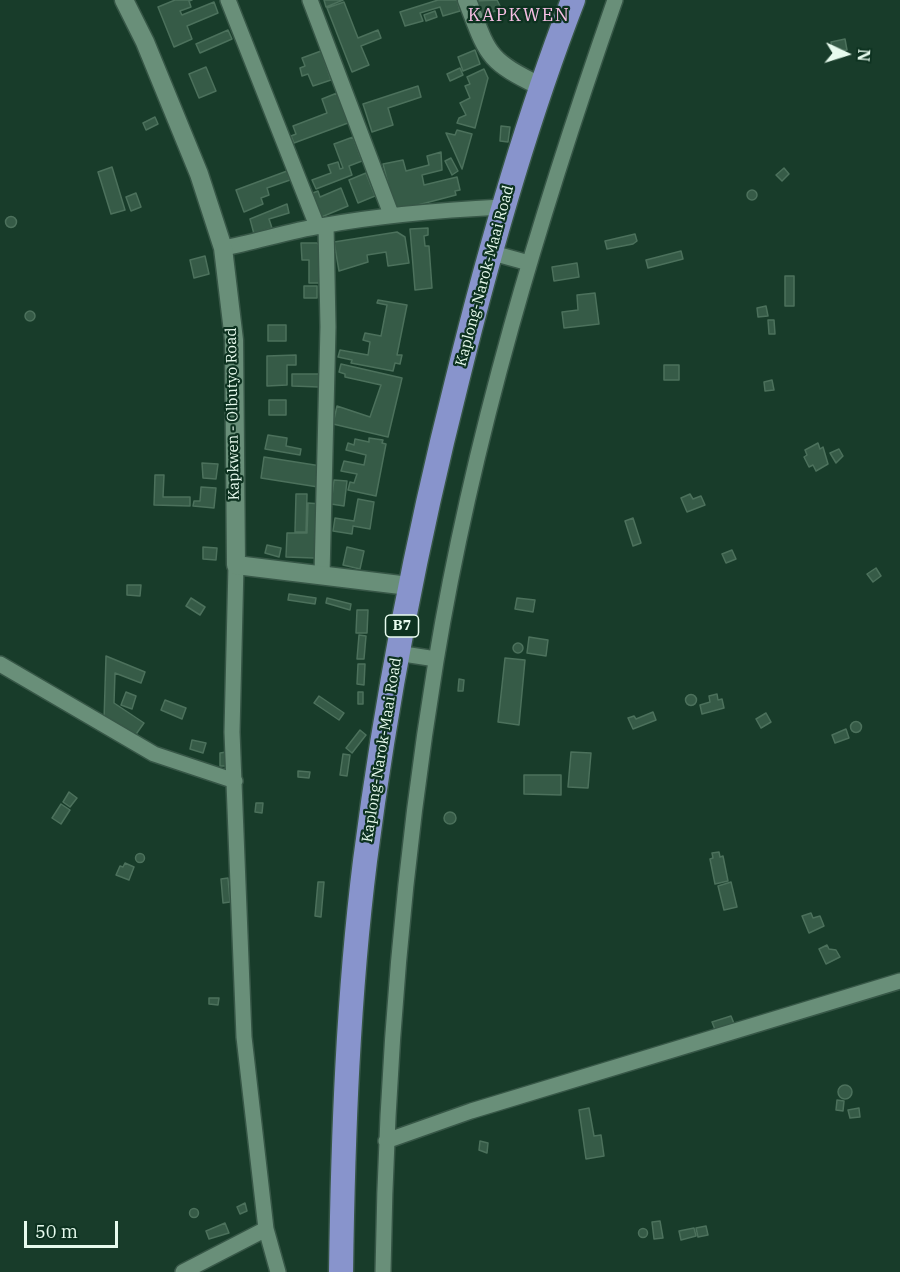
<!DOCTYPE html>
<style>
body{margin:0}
#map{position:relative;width:900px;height:1272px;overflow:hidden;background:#183c2a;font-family:"IBM Plex Serif",serif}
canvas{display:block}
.north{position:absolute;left:816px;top:24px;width:60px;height:60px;-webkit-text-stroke:4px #0d3220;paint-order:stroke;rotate:94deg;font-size:16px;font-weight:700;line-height:24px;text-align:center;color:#e7fbee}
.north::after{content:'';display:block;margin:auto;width:21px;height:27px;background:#e7fbee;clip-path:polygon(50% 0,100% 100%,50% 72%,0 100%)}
.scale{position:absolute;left:24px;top:1221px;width:94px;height:27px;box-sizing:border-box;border:3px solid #e7fbee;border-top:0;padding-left:8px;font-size:18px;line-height:21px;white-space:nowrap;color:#e7fbee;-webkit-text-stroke:4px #0d3220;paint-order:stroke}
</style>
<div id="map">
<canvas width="900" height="1272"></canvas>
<div class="north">N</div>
<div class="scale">50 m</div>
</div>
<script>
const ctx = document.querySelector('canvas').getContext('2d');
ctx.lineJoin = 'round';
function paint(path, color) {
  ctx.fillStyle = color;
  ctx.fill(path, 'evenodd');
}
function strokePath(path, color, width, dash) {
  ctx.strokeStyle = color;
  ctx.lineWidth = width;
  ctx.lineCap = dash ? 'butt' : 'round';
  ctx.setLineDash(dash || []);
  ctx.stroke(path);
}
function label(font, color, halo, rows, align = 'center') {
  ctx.font = font + ' "IBM Plex Serif",serif';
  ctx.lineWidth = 4.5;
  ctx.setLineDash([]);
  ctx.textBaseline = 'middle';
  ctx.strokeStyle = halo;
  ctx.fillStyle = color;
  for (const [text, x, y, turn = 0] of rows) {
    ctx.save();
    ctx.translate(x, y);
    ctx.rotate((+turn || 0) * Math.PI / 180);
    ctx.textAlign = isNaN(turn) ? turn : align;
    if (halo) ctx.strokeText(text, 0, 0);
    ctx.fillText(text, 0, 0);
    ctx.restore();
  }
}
const building = new Path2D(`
 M175,0H192L189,1L191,7L180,11L182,15L214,2L218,13L187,26L192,39L174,47L158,7Z
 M324,0H343L326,7Z
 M457,0L460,11L443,16L440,7L420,13L423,21L405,26L400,12L438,0Z
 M497,0L501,8L482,17L475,1Z
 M344,2L358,38L378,30L381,38L361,46L369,65L352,72L327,8Z
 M435,11L437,17L426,21L424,15Z
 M228,30L232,39L200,53L196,44Z
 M845,39L847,50L833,52L831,42Z
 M475,50L480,64L463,71L458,57Z
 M321,51L331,80L313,86L308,74L302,76L300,68L305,66L302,58Z
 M206,67L216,91L199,98L189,74Z
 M460,68L463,75L450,81L447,74Z
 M484,69L488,78L475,128L457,123L459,118L466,115L460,103L470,98L465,86L470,84L467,77Z
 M418,86L421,97L388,108L393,125L372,132L363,104Z
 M337,93L348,123L294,143L291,136L296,134L293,126L327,113L322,99Z
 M155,117L158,124L146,130L143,123Z
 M501,126L510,127L508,142L500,141Z
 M457,130L472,134L462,169L446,133L455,135Z
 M353,137L362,161L349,166L352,175L316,189L312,180L331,173L328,165L338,162L340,169L343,168L334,144Z
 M441,152L442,170L422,175L424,185L457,177L460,190L455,191L456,195L395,211L383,164L403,160L406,171L429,165L427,156Z
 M451,158L458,171L452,175L445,161Z
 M112,167L125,210L111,214L98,172Z
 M784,168L789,174L782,181L776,175Z
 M287,171L290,180L267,188L269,195L261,198L263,204L244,212L236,190Z
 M366,173L375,196L358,203L349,180Z
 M341,188L348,206L319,218L310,194L318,191L320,197Z
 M747 195a5 5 0 1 1 10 0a5 5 0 1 1-10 0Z
 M136,193L141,207L131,211L126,197Z
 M287,204L289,213L269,219L272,228L254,234L250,219Z
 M5.5 222a5.5 5.5 0 1 1 11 0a5.5 5.5 0 1 1-11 0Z
 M428,228V235L424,236L425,246H429L432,288L415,290L410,229Z
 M397,232L405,237L409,263L388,266L386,252L367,255L368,262L339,271L334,242Z
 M635,234L637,241L633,244L607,249L605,241Z
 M301,243H317L324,250V283H309V260H302Z
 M681,251L683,259L648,268L646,260Z
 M205,256L209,274L194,278L190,260Z
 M577,263L579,277L554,281L552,267Z
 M785,276H794V306H785Z
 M304,286H317V298H304Z
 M595,293L599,324L564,328L562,312L578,310L577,295Z
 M378,300L407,305L397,355H402L400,364L395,363L393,371L351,363L352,360L338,357L340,350L368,355L370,342L363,340L365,333L381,336L387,305L377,303Z
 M766,306L768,316L758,317L757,308Z
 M25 316a5 5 0 1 1 10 0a5 5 0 1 1-10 0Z
 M768,320H774L775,334H769Z
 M268,325H286V341H268Z
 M296,355V365H287V385L267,386V356Z
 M341,364L402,378L388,437L333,424L337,406L370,417L381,385L345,377V374L339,372Z
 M664,365H679V380H664Z
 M292,374H319V387L292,386Z
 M772,380L774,390L765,391L764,382Z
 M269,400H286V415H269Z
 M268,435L287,438L286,446L301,449L300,455L265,449Z
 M369,438L383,440L382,443L386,444L376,496L348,490L350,482L354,483L357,474L341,471L344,461L364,465L366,455L346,450L348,443L354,445L355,439L369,442Z
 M818,443L820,449L823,447L828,464L816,471L813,465L809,467L804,457L807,455L805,450Z
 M839,449L843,456L836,463L830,453Z
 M264,457L321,466L318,487L261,478Z
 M202,463L218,464L216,479L203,478Z
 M155,475H164L163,497H190V506L154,505Z
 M334,480L347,481L344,506L331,504Z
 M201,487L216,488L214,508L193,506L194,501H200Z
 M296,494H307L306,532H295Z
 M690,494L693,499L701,496L705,505L687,512L681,498Z
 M358,499L374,502L370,529L353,526L352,534L333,531L335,518L354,521Z
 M308,503L322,504L321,552L314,558L286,557L287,533H307Z
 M633,518L641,543L633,546L625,521Z
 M267,545L281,548L279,557L265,553Z
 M203,547L217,548L216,560L203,559Z
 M347,547L364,551L360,569L343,565Z
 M732,550L736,559L726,563L722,554Z
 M876,568L881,576L873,582L867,574Z
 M127,585H141L140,596L127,595Z
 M289,594L316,598L315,604L288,600Z
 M191,598L205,607L200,615L186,606Z
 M327,598L351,604L350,610L326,603Z
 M517,598L535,600L533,612L515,609Z
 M357,610H368L367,633H356Z
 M359,635L366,636L364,659H357Z
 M529,637L548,640L546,656L527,653Z
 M513 648a5 5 0 1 1 10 0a5 5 0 1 1-10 0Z
 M106,656L145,672L141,683L115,673L114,703L144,723L132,740L104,720Z
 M505,658L525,660L519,725L498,722Z
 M358,664H365L364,685L357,684Z
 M459,679L464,680L463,691H458Z
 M126,692L136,696L132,709L121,705Z
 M358,692H363V704H358Z
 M717,694L718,700L722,699L724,708L702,714L700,705L710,702L709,696Z
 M685.5 700a5.5 5.5 0 1 1 11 0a5.5 5.5 0 1 1-11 0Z
 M319,696L344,713L339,720L314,703Z
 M165,700L186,708L182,719L161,710Z
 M653,712L656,720L633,729L628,718L634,716L636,719Z
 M766,713L771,722L761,728L756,719Z
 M850.5 727a5.5 5.5 0 1 1 11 0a5.5 5.5 0 1 1-11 0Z
 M846,729L849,738L835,743L832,735Z
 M360,730L366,735L352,753L346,748Z
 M192,740L206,743L203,753L190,749Z
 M226,752V766H220V753Z
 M571,752L591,753L588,788L568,787Z
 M343,754L350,755L347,776L340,775Z
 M298,771L310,772L309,778L298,777Z
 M524,775H561V795L524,794Z
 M69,792L77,798L70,807L63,802Z
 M256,803H263L262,813L255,812Z
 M61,804L70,810L61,824L52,818Z
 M444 818a6 6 0 1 1 12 0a6 6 0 1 1-12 0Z
 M719,852L720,857L723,856L728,881L715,884L710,859L713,858L712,853Z
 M135.5 858a4.5 4.5 0 1 1 9 0a4.5 4.5 0 1 1-9 0Z
 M125,863L134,867L129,880L116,875L120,866L123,867Z
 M228,878L230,902L223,903L221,879Z
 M318,882H324L321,917L315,916Z
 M731,882L737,907L724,910L718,886Z
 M811,913L813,918L820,916L824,926L809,933L802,916Z
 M827,945L829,949L836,950L840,957L826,964L819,949Z
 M209,998H219L218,1005L209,1004Z
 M731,1016L735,1026L716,1032L712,1022Z
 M838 1092a7 7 0 1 1 14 0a7 7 0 1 1-14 0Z
 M837,1100L844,1101L843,1111L836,1110Z
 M589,1108L594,1136L601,1135L604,1156L586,1159L579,1110Z
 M859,1108L860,1117L850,1118L848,1110Z
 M480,1141L488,1143L487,1153L479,1150Z
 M245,1203L247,1211L240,1214L237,1207Z
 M189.5 1213a4.5 4.5 0 1 1 9 0a4.5 4.5 0 1 1-9 0Z
 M660,1221L663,1238L654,1239L652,1222Z
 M225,1223L229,1233L209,1239L206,1231Z
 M706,1226L708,1235L698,1237L696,1228Z
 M694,1228L696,1236L681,1240L679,1231Z
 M638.5 1233a4.5 4.5 0 1 1 9 0a4.5 4.5 0 1 1-9 0Z`);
paint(building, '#365b47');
strokePath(building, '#4c715c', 1.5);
const minor = new Path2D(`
 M228,0L317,226
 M310,0L391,214
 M223,248C256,242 288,231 321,226C381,215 441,210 502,207
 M489,252L529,263
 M236,565L232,732L244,1037L266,1229
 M322,575L328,327L326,225
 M397,653L436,659
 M0,664L154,754L235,781
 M386,1141L471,1111L900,981
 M183,1272L266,1229L278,1272
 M383,1272C386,1068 403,863 436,661C473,436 540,215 615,0`);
const tertiary = new Path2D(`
 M124,0L145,42L199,174L223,248L234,340L236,565L409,586
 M467,0C488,54 486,60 540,86`);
const trunk = new Path2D(`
 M341,1272C343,1135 348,997 365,861C386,699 417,539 457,381C489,251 525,124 573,0`);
strokePath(minor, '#375747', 18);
strokePath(tertiary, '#375747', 21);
strokePath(trunk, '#375747', 27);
strokePath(minor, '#698f79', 15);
strokePath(tertiary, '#698f79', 18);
strokePath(trunk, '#8894cc', 24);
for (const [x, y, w] of [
 [402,626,33]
]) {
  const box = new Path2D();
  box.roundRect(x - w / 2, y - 11, w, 22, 4.5);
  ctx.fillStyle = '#0d3220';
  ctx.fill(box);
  strokePath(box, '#e7fbee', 1.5);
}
label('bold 14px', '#e7fbee', null, [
 ["B7",402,626]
]);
label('15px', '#e7fbee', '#0d3220', [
 ["Kaplong-Narok-Maai Road",485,276,-75],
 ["Kapkwen - Olbutyo Road",233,414,-91],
 ["Kaplong-Narok-Maai Road",382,750,-81]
]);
ctx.letterSpacing = '1.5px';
label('18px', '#f8c0e5', '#0d3220', [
 ["KAPKWEN",519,16]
]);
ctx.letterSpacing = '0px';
</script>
